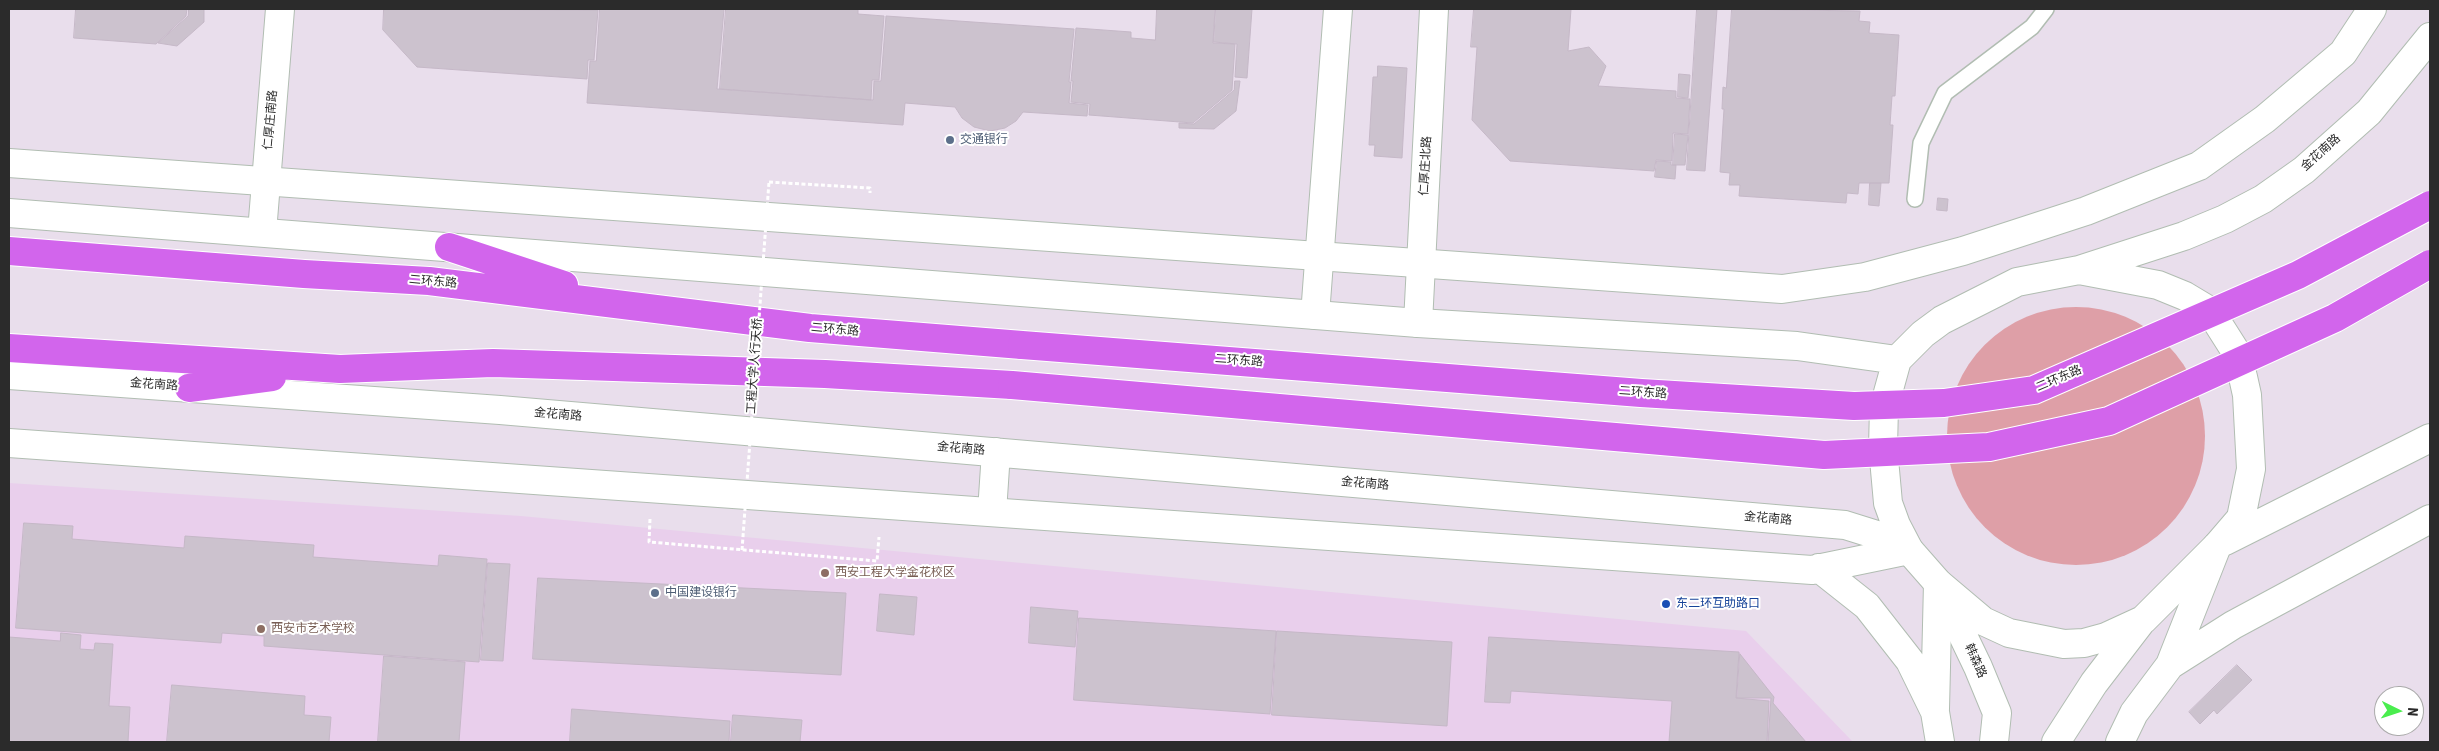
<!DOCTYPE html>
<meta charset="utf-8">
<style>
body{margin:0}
#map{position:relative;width:2439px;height:751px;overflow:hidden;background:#e9deec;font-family:"Roboto Condensed",sans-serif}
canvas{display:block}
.frame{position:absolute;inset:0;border:10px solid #2b2b2b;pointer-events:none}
.north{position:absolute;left:2374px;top:686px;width:50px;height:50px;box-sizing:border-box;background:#fff;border:1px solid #aaa;border-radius:50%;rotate:94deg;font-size:14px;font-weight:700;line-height:20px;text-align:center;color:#2b2b2b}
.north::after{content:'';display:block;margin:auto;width:18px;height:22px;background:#4aed4e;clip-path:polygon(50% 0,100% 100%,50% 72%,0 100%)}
</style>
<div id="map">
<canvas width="2439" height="751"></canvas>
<div class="frame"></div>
<div class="north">N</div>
</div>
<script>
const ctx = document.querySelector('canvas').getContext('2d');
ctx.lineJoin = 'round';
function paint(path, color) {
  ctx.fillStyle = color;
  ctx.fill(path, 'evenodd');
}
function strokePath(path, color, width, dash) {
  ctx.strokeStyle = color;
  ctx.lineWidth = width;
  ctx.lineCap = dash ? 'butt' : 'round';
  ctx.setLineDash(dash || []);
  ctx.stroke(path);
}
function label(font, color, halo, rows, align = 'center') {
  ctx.font = font + ' "Roboto Condensed","Noto Sans SC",sans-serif';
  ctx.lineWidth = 4;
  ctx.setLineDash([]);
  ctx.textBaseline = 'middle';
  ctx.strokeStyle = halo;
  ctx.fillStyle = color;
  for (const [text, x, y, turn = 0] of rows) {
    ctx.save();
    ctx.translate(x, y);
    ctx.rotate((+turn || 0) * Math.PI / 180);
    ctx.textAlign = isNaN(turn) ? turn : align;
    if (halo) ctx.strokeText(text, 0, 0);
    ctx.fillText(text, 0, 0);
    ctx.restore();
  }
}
paint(new Path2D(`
 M9,483L521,516L1746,631L1853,742H9Z`), '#e9cfec');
paint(new Path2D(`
 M1947 436a129 129 0 1 1 258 0a129 129 0 1 1-258 0Z`), '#de9fa7');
const building = new Path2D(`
 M76,9H187L186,16L156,44L74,38Z
 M189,9H204V22L177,46L158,43L188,16Z
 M384,9L598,10L594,60H588L587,79L417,67L383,30Z
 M600,9H724L717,89L873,100L874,81H881L886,16L1074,29L1069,82H1071L1069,103L1088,105L1087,116L1023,112L1016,121L1005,128L990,131L974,127L962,118L955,107L905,103L903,125L587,103L590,61H596Z
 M726,9H858V14L884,16L879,80H872L871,100L720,89Z
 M1157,9H1215L1213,43L1235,44L1232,90L1193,123L1089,115L1090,104L1071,102L1073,81H1071L1076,28L1131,32V38L1155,40Z
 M1216,9H1252L1247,78L1235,77L1237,44L1214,42Z
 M1474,9H1571L1568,51L1589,47L1606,66L1598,86L1676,91V98L1690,99L1688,134L1673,133L1672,161L1656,160L1654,171L1510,161L1472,120L1477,47H1471Z
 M1697,9H1717L1705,171L1687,170Z
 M1732,9L1860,11L1859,21L1870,22L1869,33L1899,35L1895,96H1892L1890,125H1893L1889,183H1859L1858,194L1847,193L1846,203L1739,196L1740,185H1729L1730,173L1720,172L1724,109H1722L1723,87L1726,88Z
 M1378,66L1407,68L1402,158L1374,156L1375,145H1369L1373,77H1377Z
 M1679,74L1690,75L1688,98L1678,97Z
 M1235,81H1240L1236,111L1214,129L1179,128V123L1194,124L1234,90Z
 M1675,134L1688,135L1685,165H1673Z
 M1657,161L1671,162V165H1676L1675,179L1655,177Z
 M1870,183H1881L1879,206L1869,205Z
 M1938,198L1948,199L1947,211L1937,210Z
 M24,523L73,526L72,539L184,548L185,536L314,545L313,557L438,566L439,555L487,559L479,662L264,646V636L222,633L221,643L16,628Z
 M488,563L510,564L503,661L481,660Z
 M538,578L846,593L841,675L533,659Z
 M880,594L917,597L914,635L877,631Z
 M1031,607L1078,611L1075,647L1029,643Z
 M1079,618L1276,631L1270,714L1074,700Z
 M1277,631L1452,642L1447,726L1272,715Z
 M61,633L81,635L80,649L94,650L95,643L113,644L109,706L130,707L128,742H9V637L60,641Z
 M1489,637L1739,652L1736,698L1769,701L1767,742H1669L1672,701L1511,691L1510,703L1485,702Z
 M1740,654L1774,697L1773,703L1806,742H1768L1771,698H1737Z
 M384,656L465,662L459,742H378Z
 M2237,665L2252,680L2217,714L2214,710L2200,724L2189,712Z
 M172,685L305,696L304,715L331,717L329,742H167Z
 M572,709L730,721L729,742H570Z
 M733,715L802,720L800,742H731Z`);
paint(building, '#ccc2ce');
strokePath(building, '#c5b8c7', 1);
const service = new Path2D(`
 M1915,199L1921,143L1945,93L2032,27L2046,9`);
const minor = new Path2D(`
 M9,163L1782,289L1865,277L1963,251L2086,211L2199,166L2265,119L2343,53L2372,9
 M9,443L1812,570L1909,550
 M1819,568L1867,606L1910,661L1935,712L1940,742
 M2170,665L2217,546
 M1935,709L1938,583
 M2120,742L2134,713L2170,665L2233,625L2430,519`);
const tertiary = new Path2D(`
 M262,232L280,9
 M1315,315L1338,9
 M1418,323L1434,9`);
const secondary = new Path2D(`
 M9,213L1418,323L1797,346L1897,360
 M2079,270L2158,285L2185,296L2210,311L2236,352L2243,377L2247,395L2251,469L2241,518L2217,546L2143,620L2106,637L2084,643L2064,644L2009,633L1983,621L1938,583L1909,550L1896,525L1888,503L1883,448L1884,407L1897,360L1923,334L1942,320L2017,282L2079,270L2184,236L2225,219L2263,199L2304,170L2369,112L2430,37
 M9,375L500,410L1845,525L1877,535L1909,550
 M992,512L996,452
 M2225,541L2430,438
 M1943,594L1978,667L1997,713L1994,742
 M2056,742L2094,683L2140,623`);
const trunk = new Path2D(`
 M449,247L564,285
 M9,251L304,274L429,281L810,328L1022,345
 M9,348L340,369L493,363L825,374L1012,385
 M189,388L272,377`);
strokePath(service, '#b1bdb2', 18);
strokePath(minor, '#b1bdb2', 30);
strokePath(tertiary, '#b1bdb2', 30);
strokePath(secondary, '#b1bdb2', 30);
strokePath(trunk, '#fff', 30);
strokePath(new Path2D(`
 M769,182L870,188V193
 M650,519L649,542L877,561L879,537`), '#fff', 3, [4, 2.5]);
strokePath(service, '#fff', 15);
strokePath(minor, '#fff', 28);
strokePath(tertiary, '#fff', 28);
strokePath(secondary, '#fff', 28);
strokePath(trunk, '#d265ec', 28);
const trunkBridge = new Path2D(`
 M1022,345L1641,393L1854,406L1944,403L2034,390L2298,275L2430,205
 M1012,385L1824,455L1989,447L2109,421L2335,318L2430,264`);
strokePath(trunkBridge, '#fff', 30, []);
strokePath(new Path2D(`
 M742,550L769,182`), '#fff', 3, [4, 2.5]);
strokePath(trunkBridge, '#d265ec', 28);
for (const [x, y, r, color] of [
 [950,140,5,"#5c6f8a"],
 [825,573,5,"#8d6e63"],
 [655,593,5,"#5c6f8a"],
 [1666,604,5,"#1a4fb4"],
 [261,629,5,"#8d6e63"]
]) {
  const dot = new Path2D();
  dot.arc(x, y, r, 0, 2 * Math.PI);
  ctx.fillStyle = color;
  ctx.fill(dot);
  strokePath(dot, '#fff', 2);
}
label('12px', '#2b2b2b', '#fff', [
 ["仁厚庄南路",271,120,-85],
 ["金花南路",2321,153,-42],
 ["仁厚庄北路",1426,166,-87],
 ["二环东路",433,282,5],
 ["二环东路",835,330,5],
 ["二环东路",1239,361,4],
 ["工程大学人行天桥",755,366,-86],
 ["二环东路",2059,379,-23],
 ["金花南路",154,385,4],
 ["二环东路",1643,393,4],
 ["金花南路",558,415,5],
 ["金花南路",961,449,5],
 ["金花南路",1365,484,5],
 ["金花南路",1768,519,5],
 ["韩森路",1975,661,66]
]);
label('12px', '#4e5e75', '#fff', [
 ["交通银行",960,140],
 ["中国建设银行",665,593]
], 'left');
label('12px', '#785e54', '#fff', [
 ["西安工程大学金花校区",835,573],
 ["西安市艺术学校",271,629]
], 'left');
label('12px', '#164399', '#fff', [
 ["东二环互助路口",1676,604]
], 'left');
</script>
